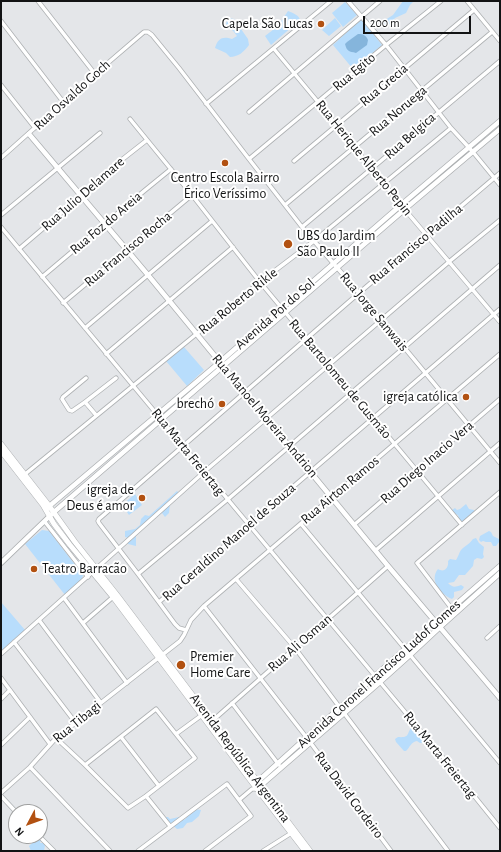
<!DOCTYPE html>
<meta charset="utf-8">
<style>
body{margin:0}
#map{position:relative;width:501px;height:852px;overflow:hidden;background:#e4e6e9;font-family:"Alegreya Sans",sans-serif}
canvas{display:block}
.frame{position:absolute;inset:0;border:2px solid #121314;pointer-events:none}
.north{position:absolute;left:8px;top:804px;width:40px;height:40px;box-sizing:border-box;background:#fff;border:1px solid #a0a1a1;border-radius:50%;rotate:229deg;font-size:11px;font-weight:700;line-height:16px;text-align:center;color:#121314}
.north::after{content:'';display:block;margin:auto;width:14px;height:18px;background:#b25111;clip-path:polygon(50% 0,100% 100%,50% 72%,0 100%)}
.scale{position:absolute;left:363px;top:16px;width:108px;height:18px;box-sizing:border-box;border:2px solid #121314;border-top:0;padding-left:5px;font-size:12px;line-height:14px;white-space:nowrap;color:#121314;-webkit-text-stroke:3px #fff;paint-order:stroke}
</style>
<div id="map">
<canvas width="501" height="852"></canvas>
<div class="frame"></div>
<div class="north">N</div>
<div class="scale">200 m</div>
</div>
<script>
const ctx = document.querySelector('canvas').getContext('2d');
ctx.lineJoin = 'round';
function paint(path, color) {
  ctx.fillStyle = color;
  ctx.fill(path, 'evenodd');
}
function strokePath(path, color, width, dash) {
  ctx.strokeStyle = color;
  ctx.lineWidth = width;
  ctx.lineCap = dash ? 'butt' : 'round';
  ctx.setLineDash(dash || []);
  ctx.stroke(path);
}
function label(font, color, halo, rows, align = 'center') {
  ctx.font = font + ' "Alegreya Sans",sans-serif';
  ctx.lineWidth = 4;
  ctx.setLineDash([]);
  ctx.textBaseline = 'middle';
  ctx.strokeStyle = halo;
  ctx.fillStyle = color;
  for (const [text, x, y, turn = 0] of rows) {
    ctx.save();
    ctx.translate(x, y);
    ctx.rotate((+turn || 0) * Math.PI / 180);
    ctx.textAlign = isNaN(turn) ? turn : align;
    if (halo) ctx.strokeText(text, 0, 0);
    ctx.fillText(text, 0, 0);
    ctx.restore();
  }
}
paint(new Path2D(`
 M403,1H414L410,5L406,13L395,18L390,24L384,25L382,22L393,15Z
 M345,2L357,15L343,27L332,13Z
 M288,11C293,13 299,15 300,20L271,45L265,36L278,26Z
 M228,18L234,19L248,39L249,45C244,52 238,57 230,57L226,53L215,48C218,38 223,36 232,39L237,36L234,32L226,24Z
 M335,18L341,26L329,36L322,30Z
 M361,19L382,45L353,69L333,45Z
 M184,347L204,370L187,386L166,361Z
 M177,491L181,495L170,504L169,513L165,517L162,513L150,522L136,535V546L128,544V538L125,537V531L135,529L140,525L141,519L145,515L149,516Z
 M135,494L142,505L129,515L122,505Z
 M466,504L469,509L474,510V512C473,515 471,515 469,516C466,518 466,521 462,523L459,519L458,515L455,514L452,510L455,508L457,510L460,509Z
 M42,530L49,531L83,575L82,579L65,595L25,544Z
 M489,531L491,532L493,536L499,539V542L496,546H493L491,542H486L483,541L481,542L479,540L480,536Z
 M476,538L479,543L484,547L483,554L484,557L482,559L477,558L474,560L473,566L465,575H459L454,582L448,583C453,588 455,587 461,585L464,587L462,590L454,592V597L452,599C440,594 429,580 438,569C444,573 449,568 448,561L450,559L456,560C459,556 459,551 463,548C468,544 468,545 473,539Z
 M1,602L25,630L1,651Z
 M412,727H416C420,732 428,737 423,743H420L417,741C411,742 410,747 406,751H404L396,742L395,739L398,737C411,738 406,733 412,727Z
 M194,809L201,810L199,816L192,822L187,823L183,828L177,829C172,824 165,824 165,817H168L170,819L179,817L184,820C188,817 190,812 194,809Z
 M34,836L36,837L37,840L40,839L41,840L40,843H43L45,845L44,851H31L29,846L32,843L31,838Z`), '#b8ddfc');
paint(new Path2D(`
 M358,34C363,34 366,35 368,40L367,45L356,53C349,51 347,52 345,44L347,42Z`), '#85b5dc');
const minor = new Path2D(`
 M38,1L95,74
 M348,1L386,45L451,128L473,152L500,185
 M467,1L500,41
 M1,21L64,103
 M274,49L318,102L401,205L500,322
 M1,85L35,128
 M206,104L331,1
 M249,112L380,1
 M130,119L192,195L260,282L462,525
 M1,158L95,74L144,32H148L152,35L179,68L249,159L302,227L359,293L500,463
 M249,159L386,45L441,1
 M294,161L474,10
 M285,205L492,32
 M1,215L100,133
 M1,227L375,676
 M302,227L500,61
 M19,249L81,196L119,162L147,140
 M42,277L144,191L171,169
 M63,303L192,195
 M85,328L212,221
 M106,354L233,247
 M86,378L63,397L62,399L69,410L72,411L85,402L96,415
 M85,402L116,378
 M24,475L260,282L314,241L451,128
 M45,522L88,577
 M301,524L500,763
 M355,524L500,399
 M376,550L500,443
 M138,574L227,500L500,265
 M236,579L295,648L448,851
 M64,598L127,683
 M159,602L500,309
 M204,606L307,738L391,851
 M455,613L417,563L500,492
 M39,620L101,703
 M83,623L113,597
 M186,630L179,628L175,624L138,574L99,523L98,521L99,519L359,293L500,173
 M487,638L500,626
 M14,642L75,722
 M1,654L204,472L450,261L500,220
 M1,678L50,744
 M380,682L450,766L500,828
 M1,699L10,690
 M232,703L279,765
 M211,722L388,566
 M176,734L202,715
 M121,737L159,786
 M56,738L85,765L128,808L146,796L195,758L156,709L85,765
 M1,745L30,717
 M30,767L110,851
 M1,793L30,767L56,738L180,641L184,635L191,620L204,606L500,354
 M1,796L16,812
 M146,796L170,826
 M239,800L252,789H257
 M39,836L54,851
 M138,851L227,784L251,816L205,851
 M263,851L293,832`);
const tertiary = new Path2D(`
 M29,134L148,275L388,566L500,698
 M47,508L220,362L401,205L500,121
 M1,563L54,512L405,209L500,129
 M256,783L405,649L500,566
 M259,787L380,682L410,655L440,627L500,573`);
const secondary = new Path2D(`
 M1,444L47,503L75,542L117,595L310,851
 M1,451L43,505L54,524L70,545L113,597L251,781L305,851`);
strokePath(minor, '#adb0b2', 5);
strokePath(tertiary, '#adb0b2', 6);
strokePath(secondary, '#adb0b2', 6);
strokePath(minor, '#fff', 3.5);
strokePath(tertiary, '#fff', 4.5);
strokePath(secondary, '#fff', 5);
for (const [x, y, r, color] of [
 [321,24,4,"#b25111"],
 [225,163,4,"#b25111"],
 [288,244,5,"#b25111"],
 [466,397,4,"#b25111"],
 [222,404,4,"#b25111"],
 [142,498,4,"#b25111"],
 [34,569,4,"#b25111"],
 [181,665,5,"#b25111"]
]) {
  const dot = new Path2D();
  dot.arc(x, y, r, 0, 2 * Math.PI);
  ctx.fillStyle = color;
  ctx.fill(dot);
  strokePath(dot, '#fff', 1.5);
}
label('14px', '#121314', '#fff', [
 ["Capela São Lucas",313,24],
 ["Centro Escola Bairro",225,178,"center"],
 ["Érico Veríssimo",225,194,"center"],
 ["UBS do Jardim",297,236,"left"],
 ["São Paulo II",297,252,"left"],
 ["igreja católica",458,397],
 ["brechó",214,404],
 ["igreja de",134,490],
 ["Deus é amor",134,506],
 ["Teatro Barracão",42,569,"left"],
 ["Premier",190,657,"left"],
 ["Home Care",190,673,"left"]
], 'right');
label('14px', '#121314', '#fff', [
 ["Rua Egito",354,72,-40],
 ["Rua Grecia",384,85,-40],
 ["Rua Osvaldo Goch",72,95,-42],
 ["Rua Noruega",398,111,-40],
 ["Rua Belgica",410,136,-41],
 ["Rua Herique Alberto Pepin",364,158,51],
 ["Rua Julio Delamare",83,194,-41],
 ["Rua Foz do Areia",106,223,-40],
 ["Rua Francisco Padilha",416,244,-40],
 ["Rua Francisco Rocha",128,249,-40],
 ["Rua Roberto Rikle",238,301,-39],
 ["Rua Jorge Sanwais",374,312,50],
 ["Avenida Por do Sol",275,314,-41],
 ["Rua Bartolomeu de Gusmão",340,379,50],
 ["Rua Manoel Moreira Andrion",265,416,50],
 ["Rua Marta Freiertag",188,452,51],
 ["Rua Diego Inacio Vera",427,462,-41],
 ["Rua Airton Ramos",340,490,-40],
 ["Rua Geraldino Manoel de Souza",229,542,-41],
 ["Rua Ali Osman",300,643,-41],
 ["Avenida Coronel Francisco Ludof Gomes",379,674,-42],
 ["Rua Tibagi",77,722,-39],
 ["Rua Marta Freiertag",440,755,51],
 ["Avenida República Argentina",240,758,53],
 ["Rua David Cordeiro",349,795,53]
]);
</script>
